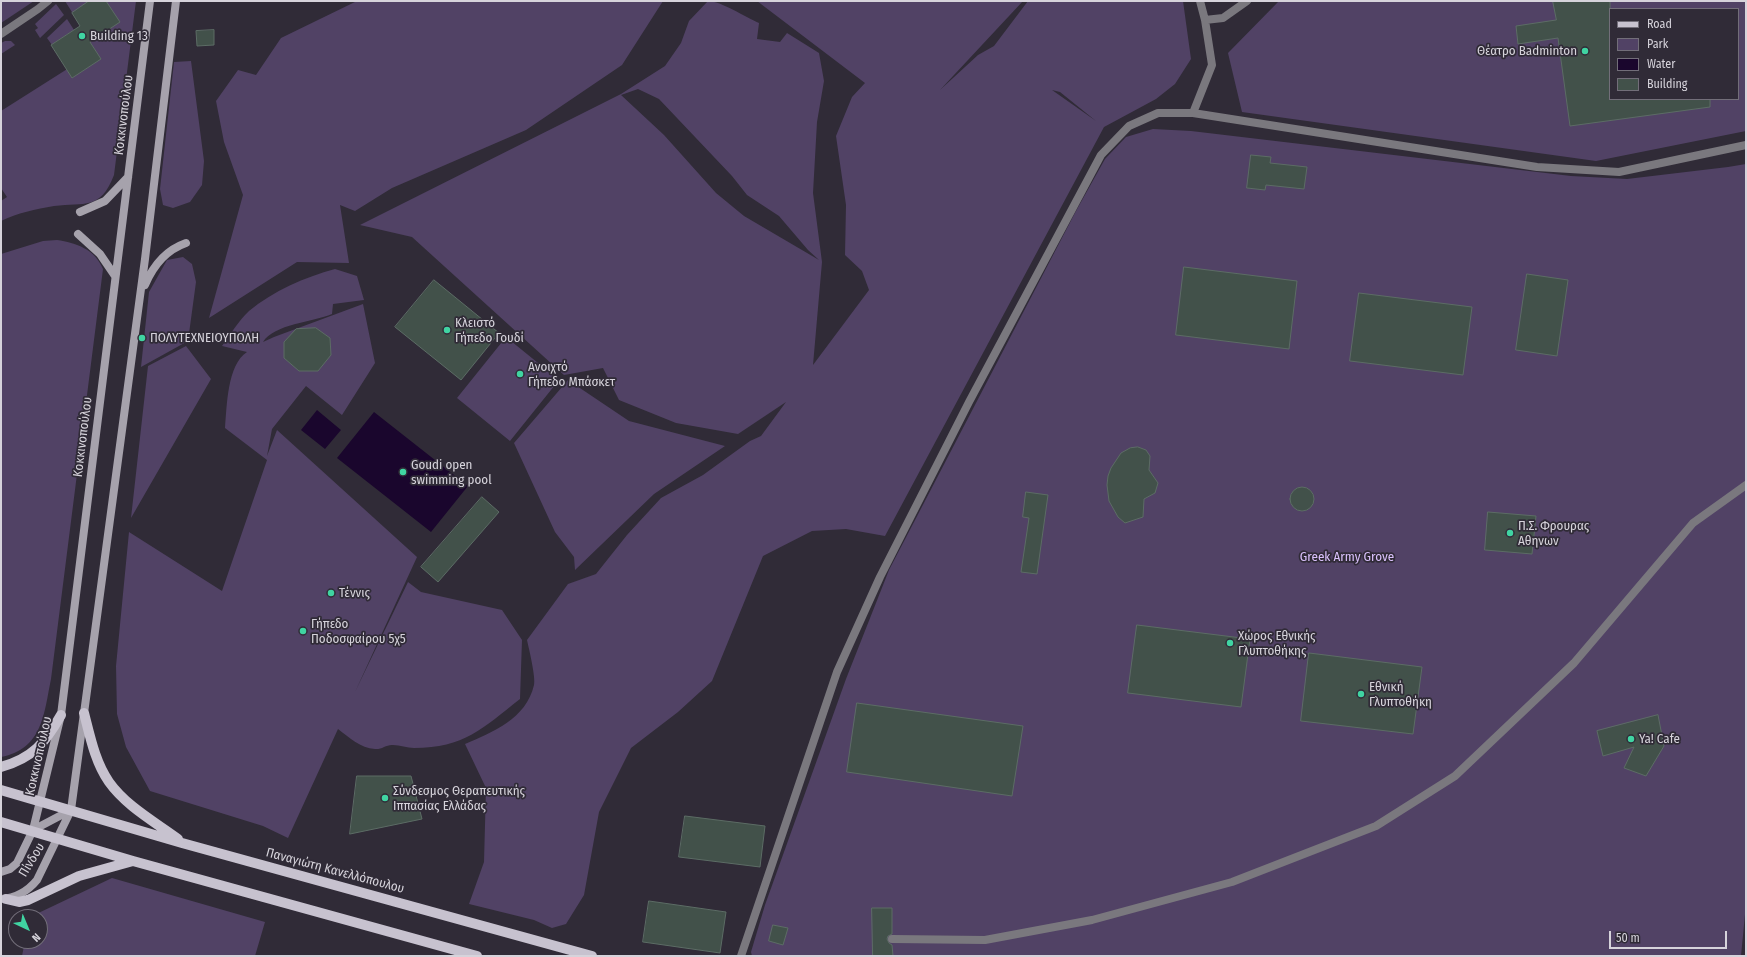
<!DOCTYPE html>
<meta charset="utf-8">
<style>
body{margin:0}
#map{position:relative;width:1747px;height:957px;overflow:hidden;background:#302b37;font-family:"Fira Sans Condensed",sans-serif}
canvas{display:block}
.frame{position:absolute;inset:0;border:2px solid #d6d3db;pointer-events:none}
.legend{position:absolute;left:1609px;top:8px;width:130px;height:92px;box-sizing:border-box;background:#302b37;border:1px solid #726e79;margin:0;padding:5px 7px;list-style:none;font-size:12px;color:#d6d3db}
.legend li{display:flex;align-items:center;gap:8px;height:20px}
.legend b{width:20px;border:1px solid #726e79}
.north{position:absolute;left:8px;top:909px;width:40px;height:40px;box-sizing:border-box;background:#302b37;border:1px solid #726e79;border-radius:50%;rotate:136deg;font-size:11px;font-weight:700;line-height:16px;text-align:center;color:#d6d3db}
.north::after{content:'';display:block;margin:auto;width:14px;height:18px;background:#40d4a2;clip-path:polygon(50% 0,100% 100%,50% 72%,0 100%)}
.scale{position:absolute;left:1609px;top:931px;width:118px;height:18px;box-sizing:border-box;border:2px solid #d6d3db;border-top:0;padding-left:5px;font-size:12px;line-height:14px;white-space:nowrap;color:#d6d3db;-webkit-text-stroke:3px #302b37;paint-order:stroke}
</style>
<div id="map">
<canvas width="1747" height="957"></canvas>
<div class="frame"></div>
<ul class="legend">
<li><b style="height:5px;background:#c7c2cf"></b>Road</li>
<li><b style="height:11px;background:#514265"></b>Park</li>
<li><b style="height:11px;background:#1a062d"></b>Water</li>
<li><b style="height:11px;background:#42514a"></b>Building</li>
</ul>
<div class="north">N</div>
<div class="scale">50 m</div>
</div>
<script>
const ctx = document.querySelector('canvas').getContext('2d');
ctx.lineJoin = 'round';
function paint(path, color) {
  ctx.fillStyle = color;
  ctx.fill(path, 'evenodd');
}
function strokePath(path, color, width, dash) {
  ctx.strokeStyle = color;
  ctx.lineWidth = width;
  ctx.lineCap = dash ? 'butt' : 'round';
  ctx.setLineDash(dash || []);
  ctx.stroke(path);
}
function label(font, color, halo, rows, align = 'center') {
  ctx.font = font + ' "Fira Sans Condensed",sans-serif';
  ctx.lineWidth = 3.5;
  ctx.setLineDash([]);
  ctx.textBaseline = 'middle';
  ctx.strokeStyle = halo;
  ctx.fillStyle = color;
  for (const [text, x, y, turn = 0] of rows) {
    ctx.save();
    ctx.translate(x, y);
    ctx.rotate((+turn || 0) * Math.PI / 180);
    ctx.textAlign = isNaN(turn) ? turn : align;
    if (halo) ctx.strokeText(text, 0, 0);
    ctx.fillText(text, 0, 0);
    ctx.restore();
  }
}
paint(new Path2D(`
 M1,1H34L1,23Z
 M65,1H136L114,175C100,211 85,202 54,206C36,209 17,213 1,221V201L7,197L1,188V111L72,66L82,28Z
 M357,1H663L622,65L526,130L392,188L355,211L340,205L349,263L297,262L209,318L243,195L224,142L216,101L238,70L256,75L281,38Z
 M708,1C721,1 745,17 759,23L757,39L780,42L787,33L819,53L824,81L817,122L813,193L822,262L813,365L869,290L862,271L845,255L846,205L836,136L852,97L865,83L757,1H1023L940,90L978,55L994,46L1028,1H1183L1191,59L1175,84L1156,99L1104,127L885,536L846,529L812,531L763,556L712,681L678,712L631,748L599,812L584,895L566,924L552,928L534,920L469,904L484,862L486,788L465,744C493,732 526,719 534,685C536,678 529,649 527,640L568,584L596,574L627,535L661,498L703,475L750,441L761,436L786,402L738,434L676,423L619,400L603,368L564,375L412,237L360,225L621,94L665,66L681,43L689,21ZM638,89L659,99L732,176L747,195L779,216L808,250L819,260L744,216L716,193L664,135L621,95ZM1052,90L1060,92L1096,121Z
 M1279,1H1746V131L1596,161L1242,112L1228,53ZM1610,9H1738V99H1610Z
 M56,4L64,15L40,38L35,30L38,28L35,24Z
 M67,19L74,30L52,45L47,38Z
 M5,41H11L15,45L1,54V43Z
 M191,61L204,161L202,185L190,202L173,208L163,205L160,189L174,62Z
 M1153,129L1191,131L1571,176L1627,179L1728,167L1746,164V904L1741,956H752L751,952L765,905L846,679L889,570L1076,211L1105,159L1126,137Z
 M57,240C76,243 95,249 103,269L51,679C44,713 43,749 1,757V254L43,241Z
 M183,257L192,264L196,282L188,341L141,367L149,292L167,260Z
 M335,269L357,276L364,300L333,304L332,314C313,322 274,324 263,342L274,337L363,304L375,363L342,415L306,386L272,429L267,456L277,430L417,557L355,692L408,582L421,592L502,610L522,640L520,699C483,728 464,748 414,748C407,748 400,745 393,745C387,744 381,750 375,749C360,748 350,738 338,729L288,838L263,826L150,791L126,747L117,714L116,666L129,532L222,591L267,460L225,428C227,406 227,365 247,352L222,346C230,335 239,320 249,311C273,291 305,277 335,269Z
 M506,337L559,380L510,441L457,398Z
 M186,346L211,379L131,518L148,366Z
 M568,380L629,421L725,446L654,494L575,570L574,557L555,532L514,443Z
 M112,878L265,922L255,956H22L25,941H40V917H30Z`), '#514265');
paint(new Path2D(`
 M317,410L341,430L325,449L301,430Z
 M374,412L468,486L431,532L337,458Z`), '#1a062d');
const building = new Path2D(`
 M89,1H106L120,22L90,42L101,59L72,78L51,45L80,26L72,13Z
 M1553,1H1610V99H1710V107L1570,126L1558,38L1518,44L1516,26L1556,20Z
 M214,30V45L197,46L196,31Z
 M1251,155L1271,157L1270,163L1307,167L1304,189L1266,185L1265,190L1247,188Z
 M1184,267L1297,281L1289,349L1176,335Z
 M1527,274L1568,280L1557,356L1516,350Z
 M434,280L499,333L461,380L395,327Z
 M1359,293L1472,307L1463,375L1350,361Z
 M316,328L330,338L331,355L318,371H299L284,358V342L296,329Z
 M1138,447L1146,450L1150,456L1149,470L1158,483L1155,493L1144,499L1143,517L1125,523L1118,517L1109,501L1107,485L1108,476L1111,468L1121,453L1130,448Z
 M1290 499a12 12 0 1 1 24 0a12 12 0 1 1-24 0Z
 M1026,492L1048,495L1037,574L1021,572L1029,518L1023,517Z
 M482,497L499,512L438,582L421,567Z
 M1488,512L1536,516L1532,554L1485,550Z
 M1137,625L1250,639L1241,707L1128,693Z
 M1309,653L1422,667L1413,734L1301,721Z
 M857,703L1023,726L1012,796L847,772Z
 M1658,715L1664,746L1646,776L1624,768L1634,747L1603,756L1597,731Z
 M357,776H411L422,819L350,834Z
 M685,816L765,826L760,867L679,857Z
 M649,901L726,912L720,953L643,942Z
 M872,908H892V934L888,936L887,939L889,943L892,945L893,956H873Z
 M773,925L788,928L783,945L769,941Z`);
paint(building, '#42514a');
strokePath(building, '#5c6c65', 1);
strokePath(new Path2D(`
 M1205,20L1223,18L1247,1
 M1,34L38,9L48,1
 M1193,113L1212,65L1205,20L1200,1
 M892,939L985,940L1092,920L1232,882L1376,826L1455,776L1574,663L1693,523L1746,485
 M741,956L837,672L880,577L969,402L1101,155L1129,126L1158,113H1193L1537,167L1619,172L1746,145`), '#7a787e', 8);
strokePath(new Path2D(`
 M80,212L105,201L128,177
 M78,234L100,254L115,276
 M145,285C153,266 166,250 186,243
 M33,830L71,810
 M1,872L10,869L17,863L33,830L61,715L150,1
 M1,899C15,898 28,891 37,880L71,810L145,259L176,1`), '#a6a2ac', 8);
strokePath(new Path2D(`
 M84,713C90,736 95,762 109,782C126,806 155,822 178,839
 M1,767C33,758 45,743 61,715
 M1,790L182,843L592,956
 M1,822L133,861L477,956
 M6,899L19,902L28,900L79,876L133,861`), '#c7c2cf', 10);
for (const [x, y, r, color] of [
 [82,36,4,"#40d4a2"],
 [1585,51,4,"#40d4a2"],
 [447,330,4,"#40d4a2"],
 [142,338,4,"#40d4a2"],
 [520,374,4,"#40d4a2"],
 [403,472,4,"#40d4a2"],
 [1510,533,4,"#40d4a2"],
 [331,593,4,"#40d4a2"],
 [303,631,4,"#40d4a2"],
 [1230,643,4,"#40d4a2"],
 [1361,694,4,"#40d4a2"],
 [1631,739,4,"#40d4a2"],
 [385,798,4,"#40d4a2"]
]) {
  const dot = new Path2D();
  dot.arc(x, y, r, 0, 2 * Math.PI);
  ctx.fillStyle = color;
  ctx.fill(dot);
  strokePath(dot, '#302b37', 1.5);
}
label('13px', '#d6d3db', '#302b37', [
 ["Building 13",90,36],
 ["Θέατρο Badminton",1577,51,"right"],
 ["Κλειστό",455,323],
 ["Γήπεδο Γουδί",455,338],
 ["ΠΟΛΥΤΕΧΝΕΙΟΥΠΟΛΗ",150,338],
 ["Ανοιχτό",528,367],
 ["Γήπεδο Μπάσκετ",528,382],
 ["Goudi open",411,465],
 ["swimming pool",411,480],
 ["Π.Σ. Φρουρας",1518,526],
 ["Αθηνων",1518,541],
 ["Τέννις",339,593],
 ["Γήπεδο",311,624],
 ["Ποδοσφαίρου 5χ5",311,639],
 ["Χώρος Εθνικής",1238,636],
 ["Γλυπτοθήκης",1238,651],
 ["Εθνική",1369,687],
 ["Γλυπτοθήκη",1369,702],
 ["Ya! Cafe",1639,739],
 ["Σύνδεσμος Θεραπευτικής",393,791],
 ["Ιππασίας Ελλάδας",393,806]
], 'left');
label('13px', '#d6d3db', '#302b37', [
 ["Κοκκινοπούλου",124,115,-83],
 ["Κοκκινοπούλου",83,437,-83],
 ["Κοκκινοπούλου",39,756,-77],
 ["Πίνδου",32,860,-59],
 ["Παναγιώτη Κανελλόπουλου",335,871,15]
]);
label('13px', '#dac1fc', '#302b37', [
 ["Greek Army Grove",1347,557]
]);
</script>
